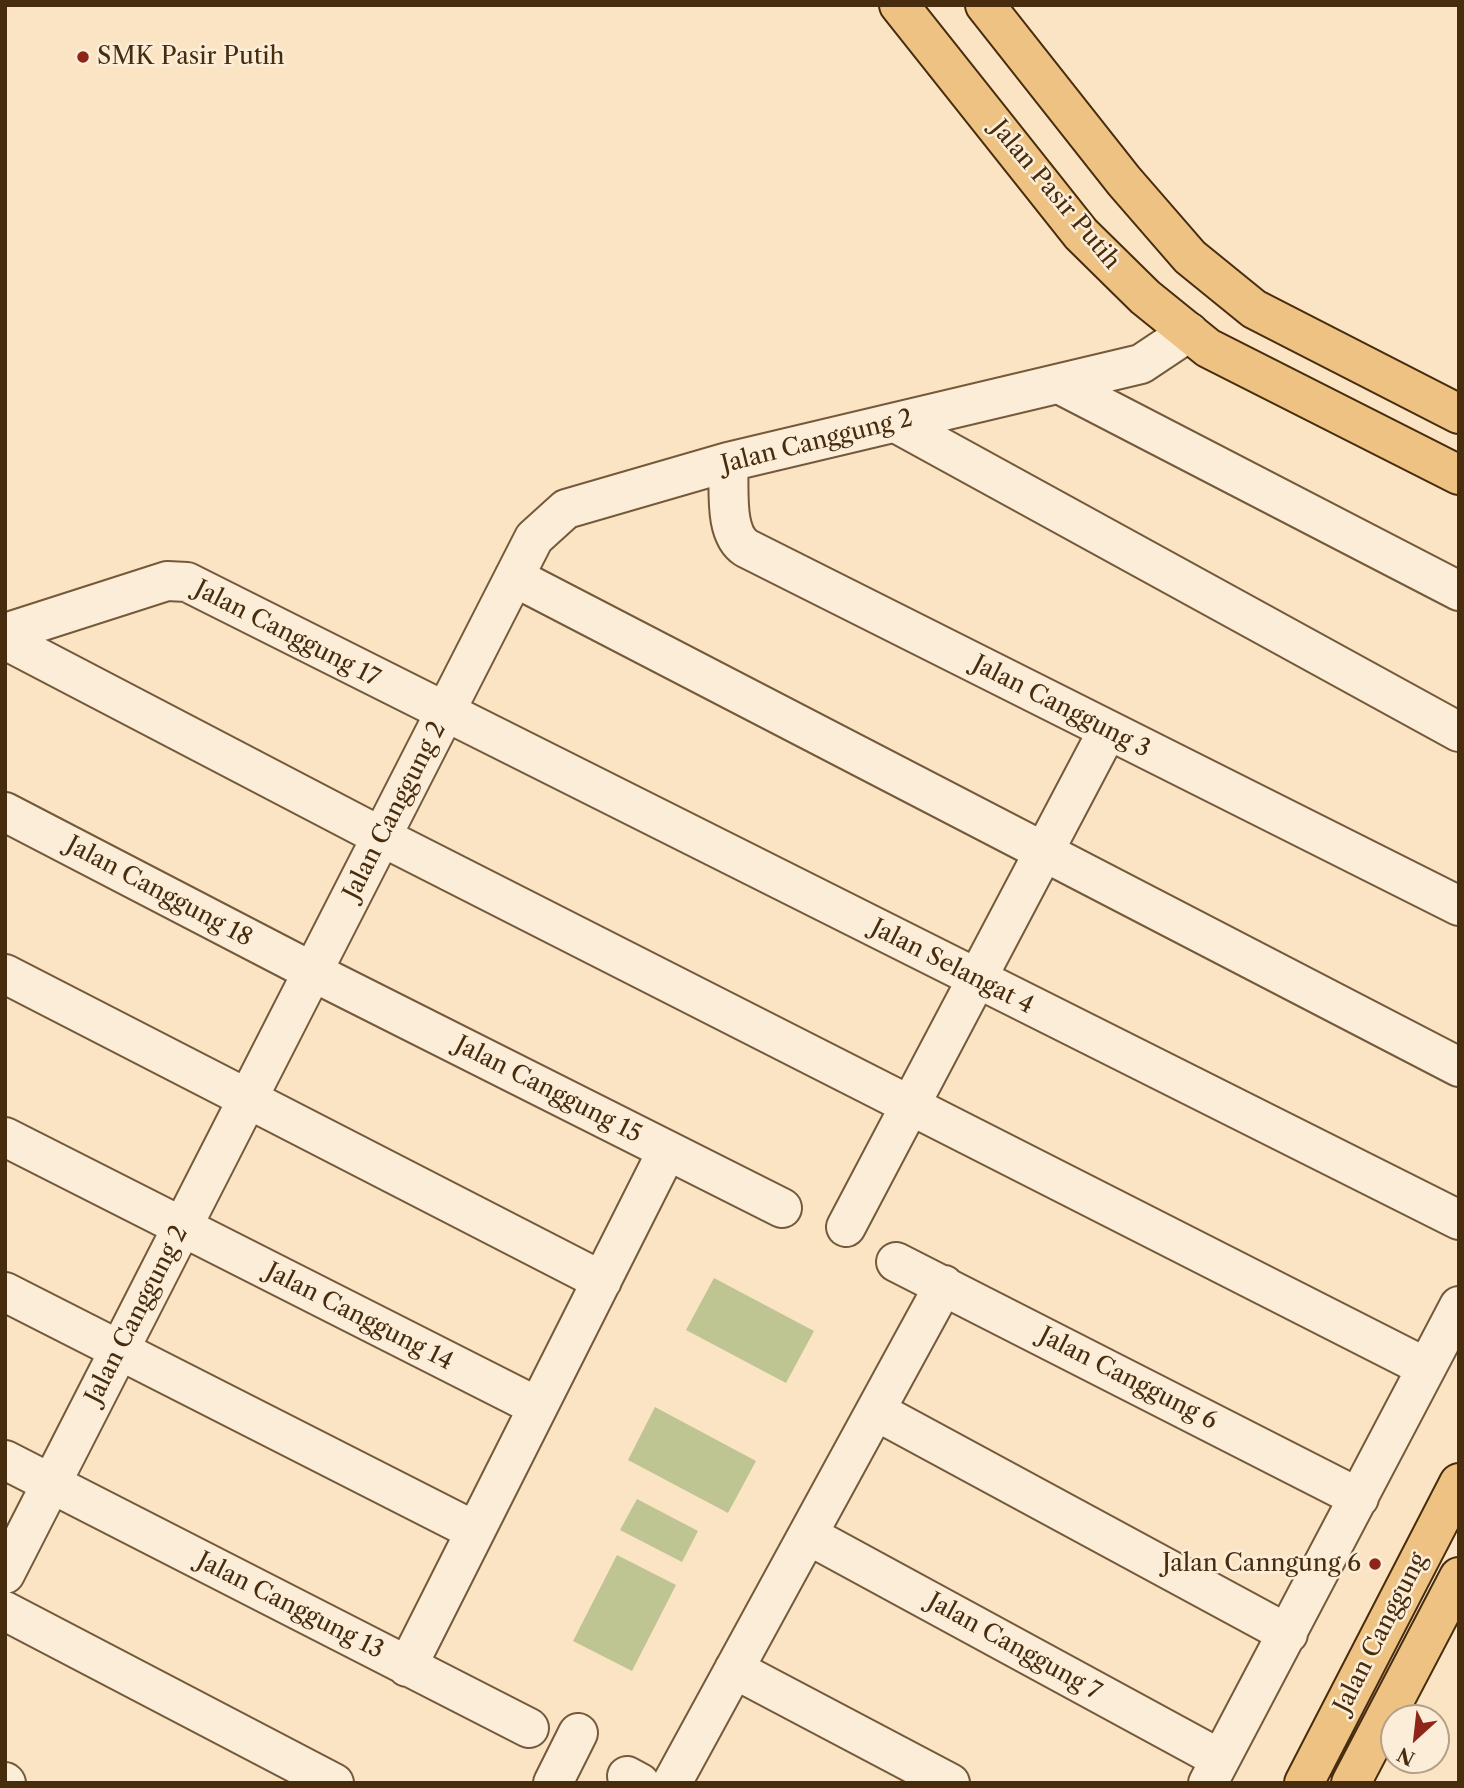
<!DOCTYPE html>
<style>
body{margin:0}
#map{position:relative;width:1464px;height:1788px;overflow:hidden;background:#fbe4c3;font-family:"Libre Caslon Text",serif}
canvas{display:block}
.frame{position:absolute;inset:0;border:7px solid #472c0e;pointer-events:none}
.north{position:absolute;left:1380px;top:1704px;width:70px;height:70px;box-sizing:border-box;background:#fcedd8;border:2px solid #b4a087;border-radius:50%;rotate:207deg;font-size:19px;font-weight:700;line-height:28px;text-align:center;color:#472c0e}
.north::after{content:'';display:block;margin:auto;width:24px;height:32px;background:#8f2418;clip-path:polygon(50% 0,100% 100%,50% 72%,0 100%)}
</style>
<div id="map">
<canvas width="1464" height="1788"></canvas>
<div class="frame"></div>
<div class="north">N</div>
</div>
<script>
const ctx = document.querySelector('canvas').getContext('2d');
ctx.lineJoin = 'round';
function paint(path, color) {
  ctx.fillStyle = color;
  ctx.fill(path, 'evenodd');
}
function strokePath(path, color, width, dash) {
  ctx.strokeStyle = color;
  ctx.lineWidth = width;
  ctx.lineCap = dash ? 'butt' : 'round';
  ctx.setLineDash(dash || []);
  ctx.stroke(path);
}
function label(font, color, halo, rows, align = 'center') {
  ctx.font = font + ' "Libre Caslon Text",serif';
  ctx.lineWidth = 5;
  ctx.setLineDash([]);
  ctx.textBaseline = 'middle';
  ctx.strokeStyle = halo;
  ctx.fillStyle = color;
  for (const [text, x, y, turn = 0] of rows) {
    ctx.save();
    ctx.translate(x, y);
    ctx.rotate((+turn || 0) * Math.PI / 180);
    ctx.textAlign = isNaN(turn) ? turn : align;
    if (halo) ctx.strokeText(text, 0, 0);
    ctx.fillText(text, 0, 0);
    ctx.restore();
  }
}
paint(new Path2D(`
 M714,1278L814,1331L786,1383L686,1330Z
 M655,1407L756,1461L728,1513L628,1460Z
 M637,1499L698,1531L682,1562L620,1530Z
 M617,1555L676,1585L632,1671L573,1641Z`), '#bfc493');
const minor = new Path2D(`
 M1059,384L1459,591
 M896,423L1459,732
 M728,462C730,487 723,533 746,548L1459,906
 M514,577L1459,1067
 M5,633L167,581L187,582L1459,1220
 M5,640L382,837L1425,1367
 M5,812L313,972L782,1208
 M5,974L602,1281
 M5,1137L538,1407
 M846,1227L1108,730
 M896,1262L1359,1498
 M5,1292L475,1531
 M876,1411L1288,1634
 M5,1460L529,1728
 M808,1535L1220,1759
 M5,1574L534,538L566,509L728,462L1141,364L1189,332
 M5,1611L334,1783
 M407,1667L667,1151
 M734,1669L950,1783
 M627,1776L640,1783
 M5,1782L6,1783
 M553,1783L578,1733
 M672,1783L944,1285
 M1208,1783L1459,1306`);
const major = new Path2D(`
 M899,5L1081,234L1145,297L1208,348L1459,475
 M985,5L1124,181L1190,257L1254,309L1459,414
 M1304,1783L1459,1483
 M1351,1783L1459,1577`);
strokePath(minor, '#745a3b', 42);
strokePath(major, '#472c0e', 42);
strokePath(minor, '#fcedd8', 38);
strokePath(major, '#eec282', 38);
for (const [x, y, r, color] of [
 [83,57,7,"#8f2418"],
 [1375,1564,7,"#8f2418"]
]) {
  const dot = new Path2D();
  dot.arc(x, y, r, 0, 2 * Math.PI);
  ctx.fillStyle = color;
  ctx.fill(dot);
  strokePath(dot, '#fcedd8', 2.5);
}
label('24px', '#472c0e', '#fcedd8', [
 ["SMK Pasir Putih",97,57],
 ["Jalan Canngung 6",1361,1564,"right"]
], 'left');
label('24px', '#472c0e', '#fcedd8', [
 ["Jalan Pasir Putih",1055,195,50],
 ["Jalan Canggung 2",817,442,-14],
 ["Jalan Canggung 17",287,634,27],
 ["Jalan Canggung 3",1061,707,27],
 ["Jalan Canggung 2",395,811,-63],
 ["Jalan Canggung 18",159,892,28],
 ["Jalan Selangat 4",952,967,27],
 ["Jalan Canggung 15",548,1090,27],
 ["Jalan Canggung 2",137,1315,-63],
 ["Jalan Canggung 14",359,1317,27],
 ["Jalan Canggung 6",1128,1379,27],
 ["Jalan Canggung 13",290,1606,27],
 ["Jalan Canggung",1381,1633,-63],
 ["Jalan Canggung 7",1014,1647,29]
]);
</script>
